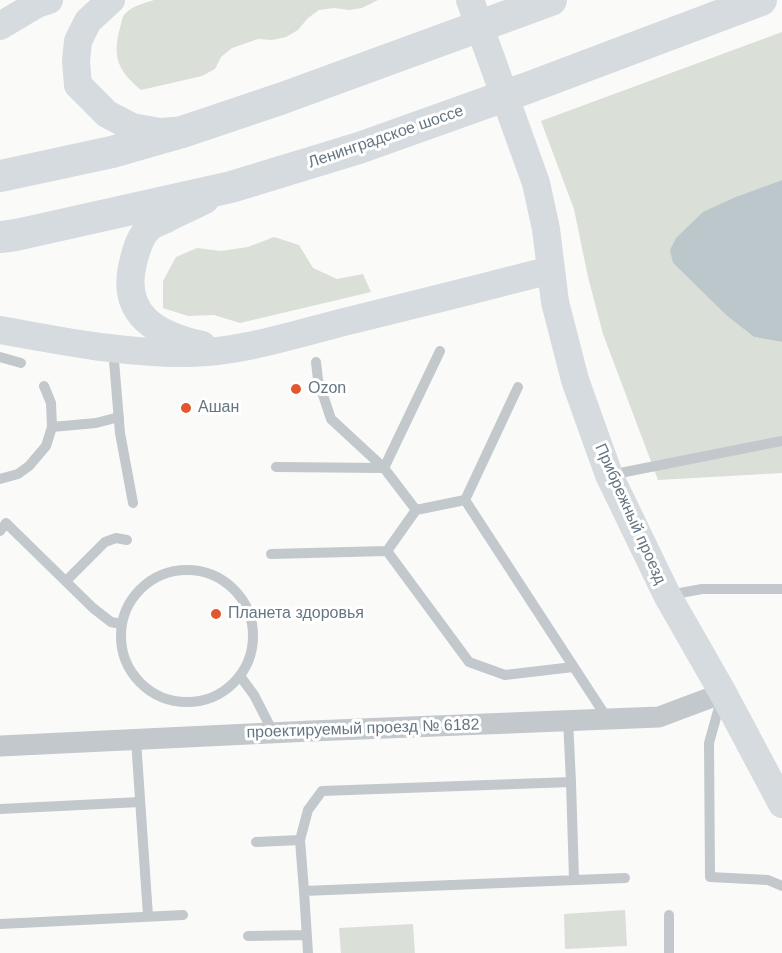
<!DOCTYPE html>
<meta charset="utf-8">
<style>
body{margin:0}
canvas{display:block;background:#fafaf8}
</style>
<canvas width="782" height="953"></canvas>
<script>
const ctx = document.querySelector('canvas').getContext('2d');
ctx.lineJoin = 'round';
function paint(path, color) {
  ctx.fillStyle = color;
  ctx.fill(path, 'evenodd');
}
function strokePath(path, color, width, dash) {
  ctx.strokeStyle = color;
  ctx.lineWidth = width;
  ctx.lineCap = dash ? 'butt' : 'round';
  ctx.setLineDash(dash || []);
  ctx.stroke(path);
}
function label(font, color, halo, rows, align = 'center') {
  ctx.font = font + ' Arial,sans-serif';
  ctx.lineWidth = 6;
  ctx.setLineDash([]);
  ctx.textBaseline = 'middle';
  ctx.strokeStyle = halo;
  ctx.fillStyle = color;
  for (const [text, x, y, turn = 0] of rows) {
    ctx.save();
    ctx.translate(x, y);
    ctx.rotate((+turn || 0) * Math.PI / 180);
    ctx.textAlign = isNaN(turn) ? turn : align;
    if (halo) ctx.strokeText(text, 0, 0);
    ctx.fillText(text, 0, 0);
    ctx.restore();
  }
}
paint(new Path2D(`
 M154,0H378L362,8L349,10L334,8L319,10L308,18L298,30L286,37L272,40L258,39L232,48L221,57L215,69L202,76L141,90C118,71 112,57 120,28C121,24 122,18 124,15C131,6 145,3 154,0Z
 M782,32V180L738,196L673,263L727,316L754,337L782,342V473L658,480L603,334L588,277L574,209L541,121Z
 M274,237L299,245L313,268L337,279L363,274L371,292L240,323L214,315L188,316L163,308V281L176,257L197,248L221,251L248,247Z
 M625,910L627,946L565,949L564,914Z
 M413,924L415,953H341L339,928Z`), '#dadfd7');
paint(new Path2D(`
 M782,180V342L754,337L727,316L673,263L670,250L676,238L703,212L738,196Z`), '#bbc7cb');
strokePath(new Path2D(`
 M113,349L120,433L133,503
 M0,357L21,363
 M316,362L318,380L331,419L384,468
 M518,387L465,500L607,718
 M52,427L96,423L119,417
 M276,467L384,468
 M610,475L782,441
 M0,479L18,474L29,466L46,446L52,427L51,403L44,386
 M416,510L384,468L440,351
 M0,531L6,523L93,608L111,622L121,624
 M387,551L416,510L465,500
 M271,554L387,551L469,662L505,675L573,667
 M121 636a66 66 0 1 1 132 0a66 66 0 1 1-132 0Z
 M66,581L105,542L116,538L127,540
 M669,595L702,589H782
 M240,676L254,695L273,732
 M721,700L709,743L710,877L768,880L782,886
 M568,720L571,782
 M136,740L148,916
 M0,809L140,802
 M256,842L300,840
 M304,891L300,840L308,810L322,791L571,782L574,879
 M669,915V953
 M0,924L183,915
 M248,936L306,935
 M308,953L304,891L625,878`), '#c3c8cc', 10);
strokePath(new Path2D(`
 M0,746L311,731L659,717L723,693`), '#c3c8cc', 21);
strokePath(new Path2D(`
 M111,0L88,21L78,41L76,61L78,85L107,114L132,127L160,132L174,131
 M470,0L536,183L546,229L555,302L575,380L609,475L667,595L723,693L782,804
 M0,26L37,4L49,0
 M0,330C63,341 125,354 189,353C240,352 290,336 340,323C410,306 481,288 551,270
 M202,345C157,335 120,315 133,263C136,250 140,235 151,226C155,223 163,221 168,218C180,212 193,206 205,200`), '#d6dbdf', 28);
strokePath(new Path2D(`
 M0,176L112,152L185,131L283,98L551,0
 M0,237L16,235L231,187L359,148L530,87L761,0`), '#d6dbdf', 32);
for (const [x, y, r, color] of [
 [296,389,6,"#e4572e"],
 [186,408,6,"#e4572e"],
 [216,614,6,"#e4572e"]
]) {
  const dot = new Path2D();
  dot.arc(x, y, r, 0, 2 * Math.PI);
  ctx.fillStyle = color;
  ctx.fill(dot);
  strokePath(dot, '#fff', 2);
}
label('16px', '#657683', '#fff', [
 ["Ленинградское шоссе",386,137,-19],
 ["Прибрежный проезд",630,514,66],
 ["проектируемый проезд № 6182",363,729,-2]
]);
label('16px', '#657683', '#fff', [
 ["Ozon",308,389],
 ["Ашан",198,408],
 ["Планета здоровья",228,614]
], 'left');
</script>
